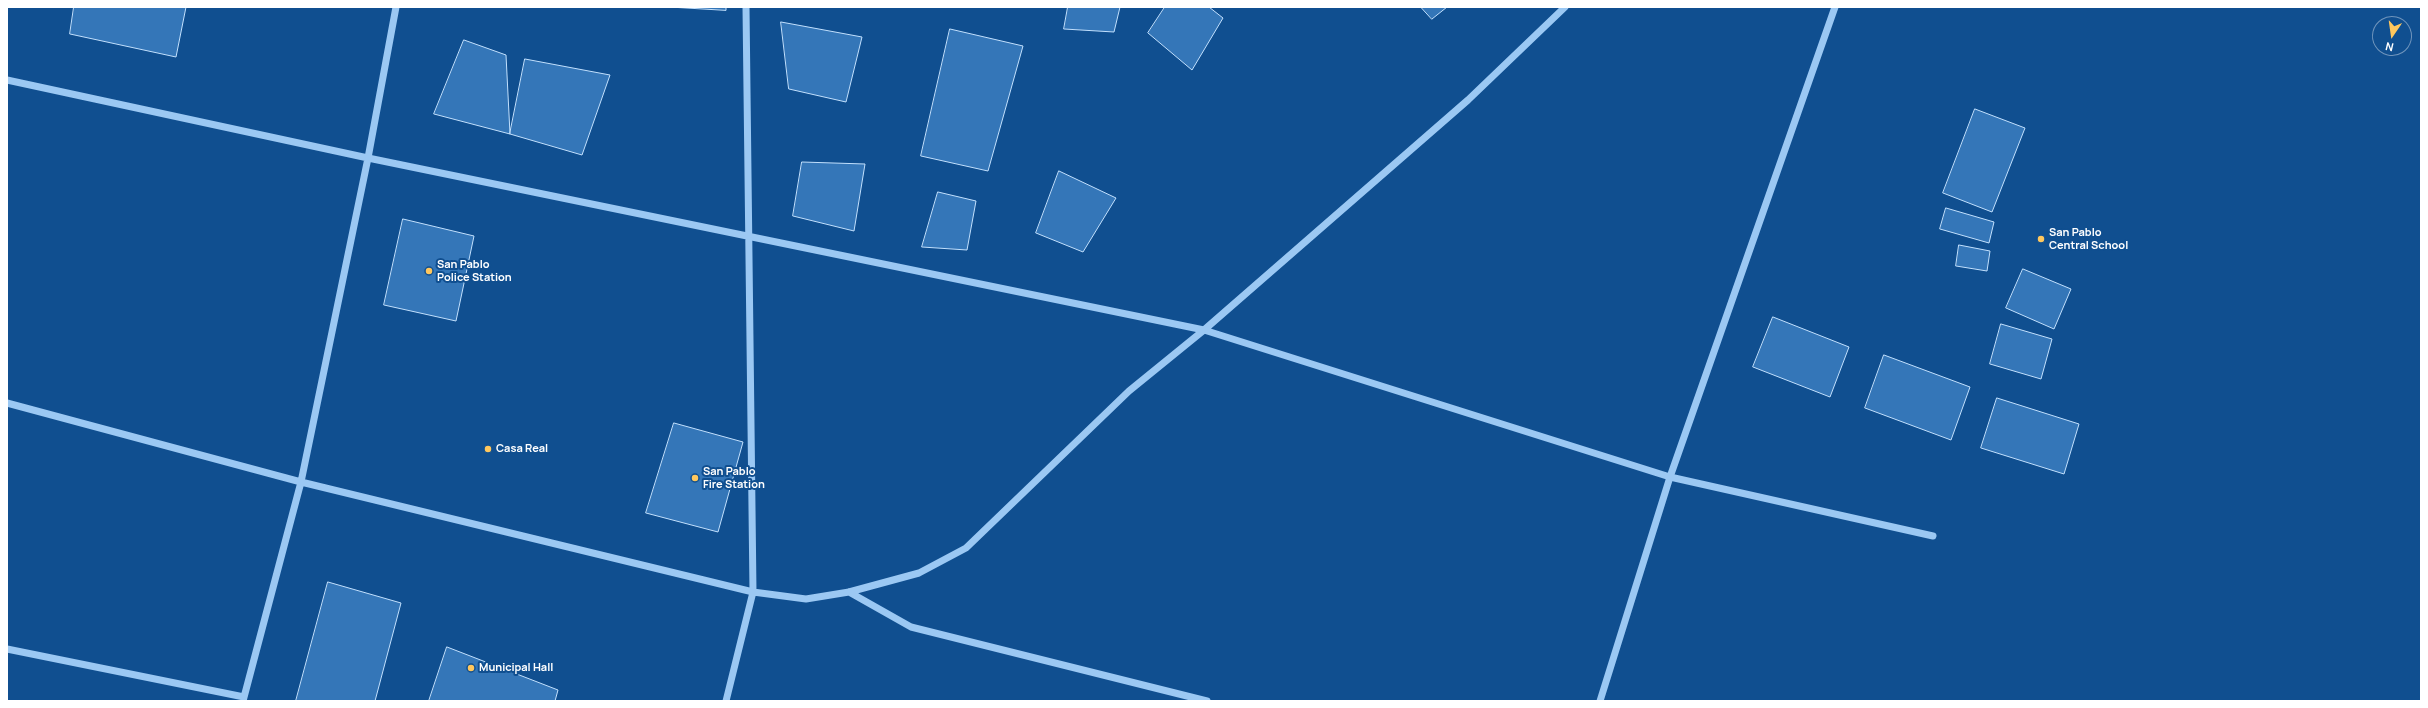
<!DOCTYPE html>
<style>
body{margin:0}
#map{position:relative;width:2428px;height:708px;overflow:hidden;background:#104f90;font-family:Manrope,sans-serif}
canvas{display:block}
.frame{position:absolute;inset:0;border:8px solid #fff;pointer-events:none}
.north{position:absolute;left:2372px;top:16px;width:40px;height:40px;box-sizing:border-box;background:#104f90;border:1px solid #7095bc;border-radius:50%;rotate:193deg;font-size:11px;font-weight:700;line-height:16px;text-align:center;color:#fff}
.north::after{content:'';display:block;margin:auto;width:14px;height:18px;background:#ffc75d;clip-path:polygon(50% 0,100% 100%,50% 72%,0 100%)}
</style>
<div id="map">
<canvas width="2428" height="708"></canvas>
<div class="frame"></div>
<div class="north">N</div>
</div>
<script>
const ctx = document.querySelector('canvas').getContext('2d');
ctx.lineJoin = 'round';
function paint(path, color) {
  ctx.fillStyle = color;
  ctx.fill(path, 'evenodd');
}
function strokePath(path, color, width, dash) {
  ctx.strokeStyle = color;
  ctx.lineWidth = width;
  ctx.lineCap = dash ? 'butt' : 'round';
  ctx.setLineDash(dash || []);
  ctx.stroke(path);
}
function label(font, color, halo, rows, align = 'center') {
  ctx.font = font + ' Manrope,sans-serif';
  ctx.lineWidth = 4;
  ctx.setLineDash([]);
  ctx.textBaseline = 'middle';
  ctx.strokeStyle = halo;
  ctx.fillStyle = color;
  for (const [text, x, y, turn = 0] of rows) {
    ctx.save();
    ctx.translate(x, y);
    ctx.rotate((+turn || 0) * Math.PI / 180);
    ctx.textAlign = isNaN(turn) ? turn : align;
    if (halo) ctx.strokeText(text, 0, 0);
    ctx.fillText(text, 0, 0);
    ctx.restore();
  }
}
const building = new Path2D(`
 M74,7H186L176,57L70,34Z
 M670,7H726V10Z
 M1068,7H1120L1114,32L1064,29Z
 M1165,7H1209L1223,18L1192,70L1148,33Z
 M1421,7H1447L1432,19Z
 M781,22L862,37L846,102L789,89Z
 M950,29L1023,46L988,171L921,156Z
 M464,40L506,55L510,134L434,114Z
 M525,59L610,75L582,155L510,134Z
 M1975,109L2025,128L1992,212L1943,193Z
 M802,162L865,164L854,231L793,216Z
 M1059,171L1116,198L1083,252L1036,233Z
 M938,192L976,201L967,250L922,247Z
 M1946,208L1994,222L1989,243L1940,229Z
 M403,219L474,236L456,321L384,305Z
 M1959,245L1990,251L1987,271L1956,266Z
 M2023,269L2071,289L2054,329L2006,308Z
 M1773,317L1849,347L1830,397L1753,367Z
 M2001,324L2052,339L2041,379L1990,364Z
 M1884,355L1970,387L1951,440L1865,408Z
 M1997,398L2079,424L2064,474L1981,448Z
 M674,423L743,442L718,532L646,513Z
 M328,582L401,603L375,701H296Z
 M447,647L558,690L555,701H429Z`);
paint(building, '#3476b8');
strokePath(building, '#c2e0fd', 1);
strokePath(new Path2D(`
 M7,80L368,158L1204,330L1670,477L1933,536
 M7,403L301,482L753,592L806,599L849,592L919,573L966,548L1129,391L1204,330L1468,100L1565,7
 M849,592L911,627L1207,701
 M7,649L244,697
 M243,701L301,482L368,158L396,7
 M726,701L753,592L746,7
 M1600,701L1670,477L1835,7`), '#9bc8f3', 7);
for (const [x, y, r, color] of [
 [2041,239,4,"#ffc75d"],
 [429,271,4,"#ffc75d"],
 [488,449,4,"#ffc75d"],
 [695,478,4,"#ffc75d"],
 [471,668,4,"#ffc75d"]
]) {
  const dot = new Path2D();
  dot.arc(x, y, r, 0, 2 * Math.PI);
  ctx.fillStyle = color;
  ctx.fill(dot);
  strokePath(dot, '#104f90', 1.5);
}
label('bold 11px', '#fff', '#104f90', [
 ["San Pablo",2049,233],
 ["Central School",2049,246],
 ["San Pablo",437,265],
 ["Police Station",437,278],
 ["Casa Real",496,449],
 ["San Pablo",703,472],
 ["Fire Station",703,485],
 ["Municipal Hall",479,668]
], 'left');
</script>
